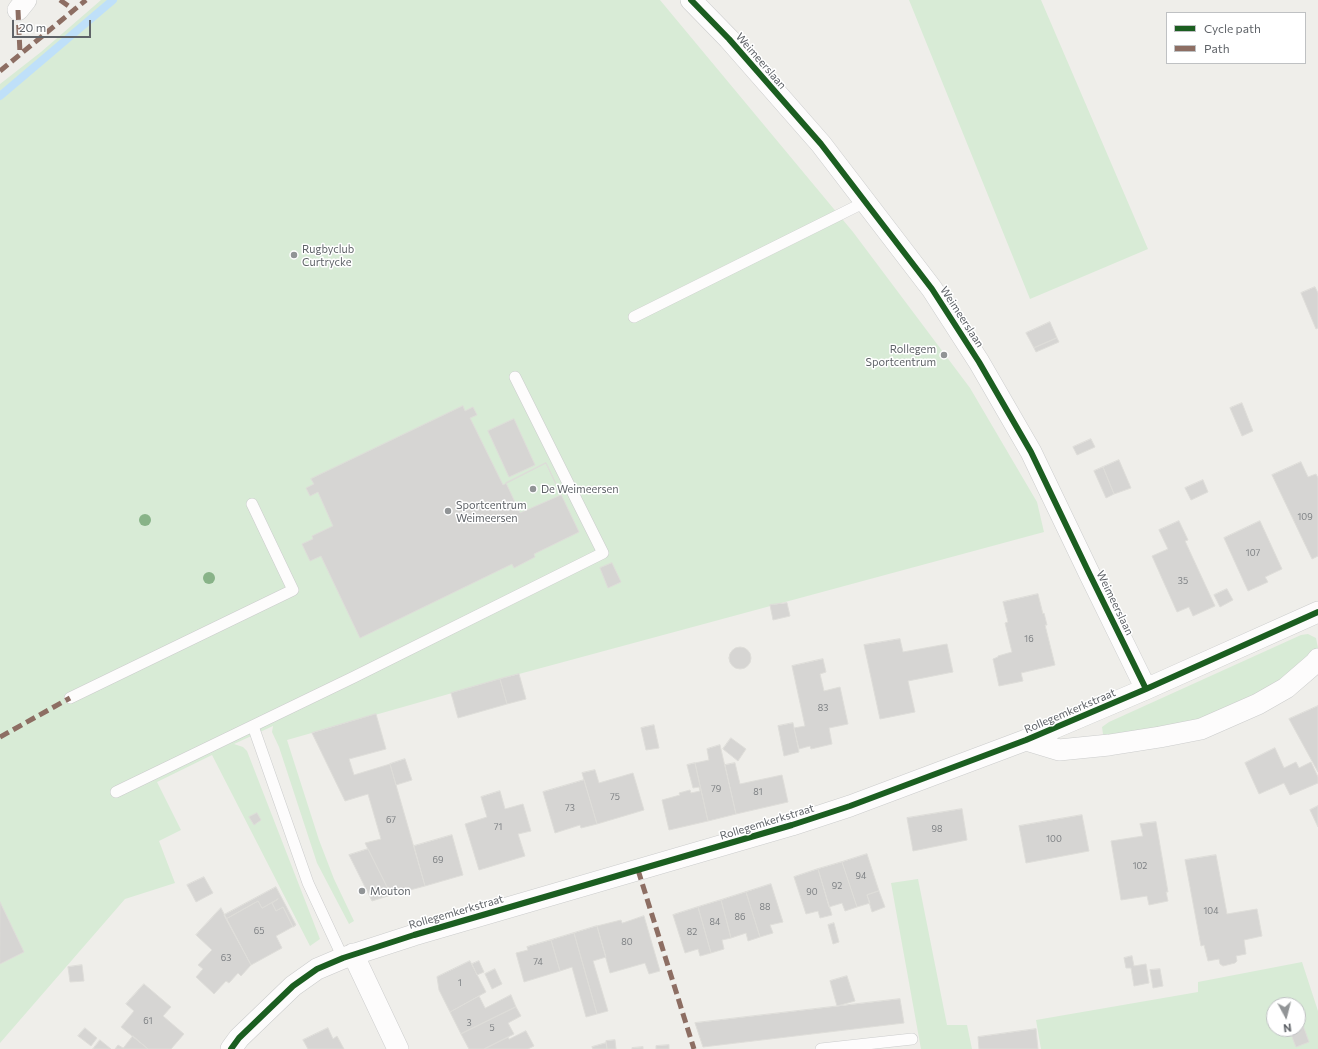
<!DOCTYPE html>
<style>
body{margin:0}
#map{position:relative;width:1318px;height:1049px;overflow:hidden;background:#efeeea;font-family:Commissioner,sans-serif}
canvas{display:block}
.legend{position:absolute;left:1166px;top:12px;width:140px;height:52px;box-sizing:border-box;background:#fff;border:1px solid #bfc1c3;margin:0;padding:5px 7px;list-style:none;font-size:12px;color:#5f6368}
.legend li{display:flex;align-items:center;gap:8px;height:20px}
.legend b{width:20px;border:1px solid #bfc1c3}
.north{position:absolute;left:1266px;top:997px;width:40px;height:40px;box-sizing:border-box;background:#fff;border:1px solid #bfc1c3;border-radius:50%;rotate:173deg;font-size:11px;font-weight:700;line-height:16px;text-align:center;color:#5f6368}
.north::after{content:'';display:block;margin:auto;width:14px;height:18px;background:#919496;clip-path:polygon(50% 0,100% 100%,50% 72%,0 100%)}
.scale{position:absolute;left:12px;top:20px;width:79px;height:18px;box-sizing:border-box;border:2px solid #5f6368;border-top:0;padding-left:5px;font-size:12px;line-height:14px;white-space:nowrap;color:#5f6368;-webkit-text-stroke:3px #fff;paint-order:stroke}
</style>
<div id="map">
<canvas width="1318" height="1049"></canvas>
<ul class="legend">
<li><b style="height:5px;background:#1b5e20"></b>Cycle path</li>
<li><b style="height:5px;background:#8d6e63"></b>Path</li>
</ul>
<div class="north">N</div>
<div class="scale">20 m</div>
</div>
<script>
const ctx = document.querySelector('canvas').getContext('2d');
ctx.lineJoin = 'round';
function paint(path, color) {
  ctx.fillStyle = color;
  ctx.fill(path, 'evenodd');
}
function strokePath(path, color, width, dash) {
  ctx.strokeStyle = color;
  ctx.lineWidth = width;
  ctx.lineCap = dash ? 'butt' : 'round';
  ctx.setLineDash(dash || []);
  ctx.stroke(path);
}
function label(font, color, halo, rows, align = 'center') {
  ctx.font = font + ' Commissioner,sans-serif';
  ctx.lineWidth = 3;
  ctx.setLineDash([]);
  ctx.textBaseline = 'middle';
  ctx.strokeStyle = halo;
  ctx.fillStyle = color;
  for (const [text, x, y, turn = 0] of rows) {
    ctx.save();
    ctx.translate(x, y);
    ctx.rotate((+turn || 0) * Math.PI / 180);
    ctx.textAlign = isNaN(turn) ? turn : align;
    if (halo) ctx.strokeText(text, 0, 0);
    ctx.fillText(text, 0, 0);
    ctx.restore();
  }
}
paint(new Path2D(`
 M101,0H660L853,232L970,388L1037,502L1044,532L519,674L287,740L319,840L334,879L354,921L349,924L317,863L279,747L272,732L273,726L234,744L243,747L247,751L320,939L310,946L212,755L157,782L181,830L159,841L175,883L125,899L0,1043V84L41,52Z
 M909,0H1041L1148,249L1030,299Z
 M1308,634L1316,638L1318,648L1311,656L1271,690L1192,723L1107,738L1103,734L1102,727L1109,722L1301,635Z
 M918,879L947,1025H967L972,1049H921L891,883Z
 M1302,962L1318,1011V1049H1041L1036,1020L1198,992V982ZM1274,1005H1298V1029H1274Z`), '#d8ebd6');
strokePath(new Path2D(`
 M0,96L113,0`), '#bfe0f9', 8);
const building = new Path2D(`
 M1315,287L1318,293V328L1316,329L1301,293Z
 M1050,322L1057,338L1034,348L1026,333Z
 M1057,338L1059,342L1036,352L1034,348Z
 M1242,403L1253,431L1242,436L1230,408Z
 M463,406L465,411L473,407L477,415L470,418L503,485L546,463L579,532L534,554L535,557L514,568L512,564L360,638L321,556L310,561L302,544L313,539L312,536L333,526L318,492L310,496L306,488L314,484L311,479Z
 M514,419L535,465L509,477L488,431Z
 M1091,439L1095,447L1077,455L1073,447Z
 M1119,460L1131,488L1114,494L1103,467Z
 M1301,462L1308,477L1316,474L1318,478V556L1312,559L1272,475Z
 M546,463L561,495L520,513L506,483Z
 M1103,467L1114,494L1106,498L1094,471Z
 M1203,480L1208,492L1191,500L1185,488Z
 M1179,521L1188,540L1185,541L1215,606L1193,616L1189,607L1177,612L1152,556L1168,549L1159,530Z
 M1260,521L1282,569L1265,577L1268,582L1248,591L1224,538Z
 M612,563L621,582L608,588L600,568Z
 M1227,589L1233,600L1220,607L1214,595Z
 M1038,594L1043,614L1044,613L1047,625H1045L1055,665L1021,673L1023,681L999,686L993,659L998,657V656L1012,652L1005,623L1008,622L1003,602Z
 M787,603L790,616L773,620L770,605Z
 M900,639L903,652L947,644L953,672L908,681L915,712L880,719L864,645Z
 M729 658a11 11 0 1 1 22 0a11 11 0 1 1-22 0Z
 M823,659L826,672L820,674L824,691L840,687L848,724L829,728L832,744L811,749L810,746L799,749L794,728L805,726L792,666Z
 M519,674L526,699L507,704L500,679Z
 M500,679L507,704L458,718L451,693Z
 M1318,706V772L1289,719Z
 M376,714L386,749L349,759L354,775L390,764L425,886L391,895L365,843L381,839L368,794L345,801L312,733Z
 M793,723L799,752L784,756L778,726Z
 M654,725L659,748L646,750L641,728Z
 M731,738L746,749L738,761L723,749Z
 M720,745L736,814L708,821L695,763L709,760L707,749Z
 M1275,748L1284,768L1296,762L1299,768L1311,762L1318,777V783L1290,795L1284,783L1259,794L1245,763Z
 M405,759L412,780L396,785L390,764Z
 M695,763L708,821L669,830L662,800L680,795L679,793L690,790L691,793L700,791L699,787L693,788L687,765Z
 M735,763L740,784L782,775L788,802L736,814L725,765Z
 M595,770L599,783L633,773L644,810L597,824L582,773Z
 M584,780L597,824L581,828L580,825L555,833L543,792Z
 M500,791L505,809L523,804L531,831L518,834L525,856L479,870L465,824L487,817L481,797Z
 M1318,806V827L1310,810Z
 M962,809L967,840L913,851L907,818Z
 M257,813L261,820L254,825L249,817Z
 M1082,815L1089,851L1026,863L1019,826Z
 M1156,822L1168,892H1166L1168,901L1149,905L1147,896L1121,900L1111,841L1143,836L1140,824Z
 M452,835L463,875L425,886L414,846Z
 M368,849L391,895L372,901L349,855Z
 M867,854L879,891L867,895L870,903L857,907L842,862Z
 M1216,855L1227,914L1257,909L1262,936L1244,940L1246,954L1236,956L1237,961L1235,963L1223,966L1220,964L1219,959L1208,961L1204,945L1201,946L1185,860Z
 M842,862L857,907L845,911L842,903L829,907L818,869Z
 M818,869L832,915L820,918L818,911L806,914L794,877Z
 M204,877L213,893L196,902L187,885Z
 M771,884L783,922L770,925L773,933L760,937L746,892Z
 M276,887L296,925L293,927L283,907L276,911L272,903L278,899L262,908L258,901L226,919L224,915Z
 M879,891L885,907L872,912L867,895Z
 M746,892L760,937L748,941L746,933L731,938L721,900Z
 M278,899L272,903L276,911L283,907L293,927L296,925L276,936L282,948L251,965L226,919L258,901L262,908Z
 M721,900L731,938L722,940L724,949L711,953L698,907Z
 M0,902L24,952L0,964Z
 M698,907L711,953L700,956L698,949L685,953L673,915Z
 M221,908L251,965L241,976L238,973L229,983L226,981L214,994L196,977L203,969L198,965L212,950L196,935Z
 M644,916L660,971L649,974L645,963L610,973L597,926L621,920L622,923Z
 M834,923L839,942L833,944L828,925Z
 M597,926L606,957L593,961L608,1011L597,1014L574,933Z
 M574,933L597,1014L586,1017L572,967L560,971L551,940Z
 M551,940L560,971L524,982L516,953L528,950L527,947Z
 M1132,956L1134,966L1146,964L1149,983L1134,986L1131,968H1126L1124,958Z
 M470,961L486,992L450,1012L439,990L437,977Z
 M479,961L484,972L477,975L472,964Z
 M82,965L84,981L70,982L68,967Z
 M495,969L502,984L492,989L485,974Z
 M1160,969L1163,986L1153,988L1150,970Z
 M847,976L855,1001L837,1006L830,981Z
 M144,984L171,1007L163,1016L184,1034L171,1049H148L121,1027L134,1011L126,1004Z
 M511,995L516,1007L461,1034L450,1012L479,996L485,1008Z
 M900,999L904,1023L703,1047L695,1023Z
 M516,1007L521,1016L508,1023L514,1034L484,1049H469L461,1034Z
 M1301,1020L1309,1042L1296,1047L1289,1029H1298V1021Z
 M85,1028L97,1038L91,1046L78,1036Z
 M328,1028L333,1039L337,1036L344,1049H308L303,1040Z
 M1036,1029L1038,1049H979L978,1037Z
 M526,1031L534,1046L528,1049H484L508,1037L509,1039Z
 M133,1036L148,1049H115L118,1045L123,1048Z
 M100,1040L111,1049H93Z
 M615,1040L616,1049H607L606,1041Z
 M606,1043L607,1049H593L592,1047Z
 M669,1045V1049H656V1046Z
 M643,1047V1049H632V1048Z`);
paint(building, '#d6d5d3');
strokePath(building, '#deddd9', 1);
const lane = new Path2D(`
 M634,317L865,202
 M70,698L293,590L252,504
 M253,726L308,883L343,958
 M116,792L354,677L603,553L515,377
 M821,1049L912,1039`);
const street = new Path2D(`
 M691,0L729,39L821,144L932,289L979,362L1031,452L1090,575L1146,689
 M18,10L26,0
 M1026,740L1059,750L1109,745L1160,737L1201,729L1258,704L1286,688L1315,663L1318,659
 M353,954L398,1049
 M231,1049L239,1038L293,986L317,969L343,958L414,935L792,825L850,806L1026,740L1146,689L1318,612`);
strokePath(lane, '#cbcccc', 12);
strokePath(street, '#cbcccc', 22);
strokePath(lane, '#fdfcfc', 11);
strokePath(street, '#fdfcfc', 21);
strokePath(new Path2D(`
 M60,0L74,10
 M18,10L20,53
 M0,71L86,0
 M0,737L70,698
 M638,870L694,1049`), '#8d6e63', 5, [10, 5]);
strokePath(new Path2D(`
 M691,0L729,39L821,144L932,289L979,362L1031,452L1090,575L1146,689
 M231,1049L239,1038L293,986L317,969L343,958L414,935L792,825L850,806L1026,740L1146,689L1318,612`), '#1b5e20', 6);
ctx.fillStyle = '#88b388';
for (const [x, y] of [
 [145,520],
 [209,578]
]) {
  ctx.beginPath();
  ctx.arc(x, y, 6, 0, 2 * Math.PI);
  ctx.fill();
}
for (const [x, y, r, color] of [
 [294,255,4,"#919496"],
 [944,355,4,"#919496"],
 [533,489,4,"#919496"],
 [448,511,4,"#919496"],
 [362,891,4,"#919496"]
]) {
  const dot = new Path2D();
  dot.arc(x, y, r, 0, 2 * Math.PI);
  ctx.fillStyle = color;
  ctx.fill(dot);
  strokePath(dot, '#fff', 1.5);
}
label('9px', '#7e8184', null, [
 ["109",1305,517],
 ["107",1253,553],
 ["35",1183,581],
 ["16",1029,639],
 ["83",823,708],
 ["79",716,789],
 ["81",758,792],
 ["75",615,797],
 ["73",570,808],
 ["67",391,820],
 ["71",498,827],
 ["98",937,829],
 ["100",1054,839],
 ["69",438,860],
 ["102",1140,866],
 ["94",861,876],
 ["92",837,886],
 ["90",812,892],
 ["88",765,907],
 ["104",1211,911],
 ["86",740,917],
 ["84",715,922],
 ["65",259,931],
 ["82",692,932],
 ["80",627,942],
 ["63",226,958],
 ["74",538,962],
 ["1",460,983],
 ["61",148,1021],
 ["3",469,1023],
 ["5",492,1028]
]);
label('11px', '#5f6368', '#fff', [
 ["Weimeerslaan",761,61,49],
 ["Weimeerslaan",962,317,57],
 ["Weimeerslaan",1115,603,64],
 ["Rollegemkerkstraat",1070,711,-23],
 ["Rollegemkerkstraat",767,822,-17],
 ["Rollegemkerkstraat",456,912,-16]
]);
label('11px', '#5f6368', '#fff', [
 ["Rugbyclub",302,249],
 ["Curtrycke",302,262],
 ["Rollegem",936,349,"right"],
 ["Sportcentrum",936,362,"right"],
 ["De Weimeersen",541,489],
 ["Sportcentrum",456,505],
 ["Weimeersen",456,518],
 ["Mouton",370,891]
], 'left');
</script>
